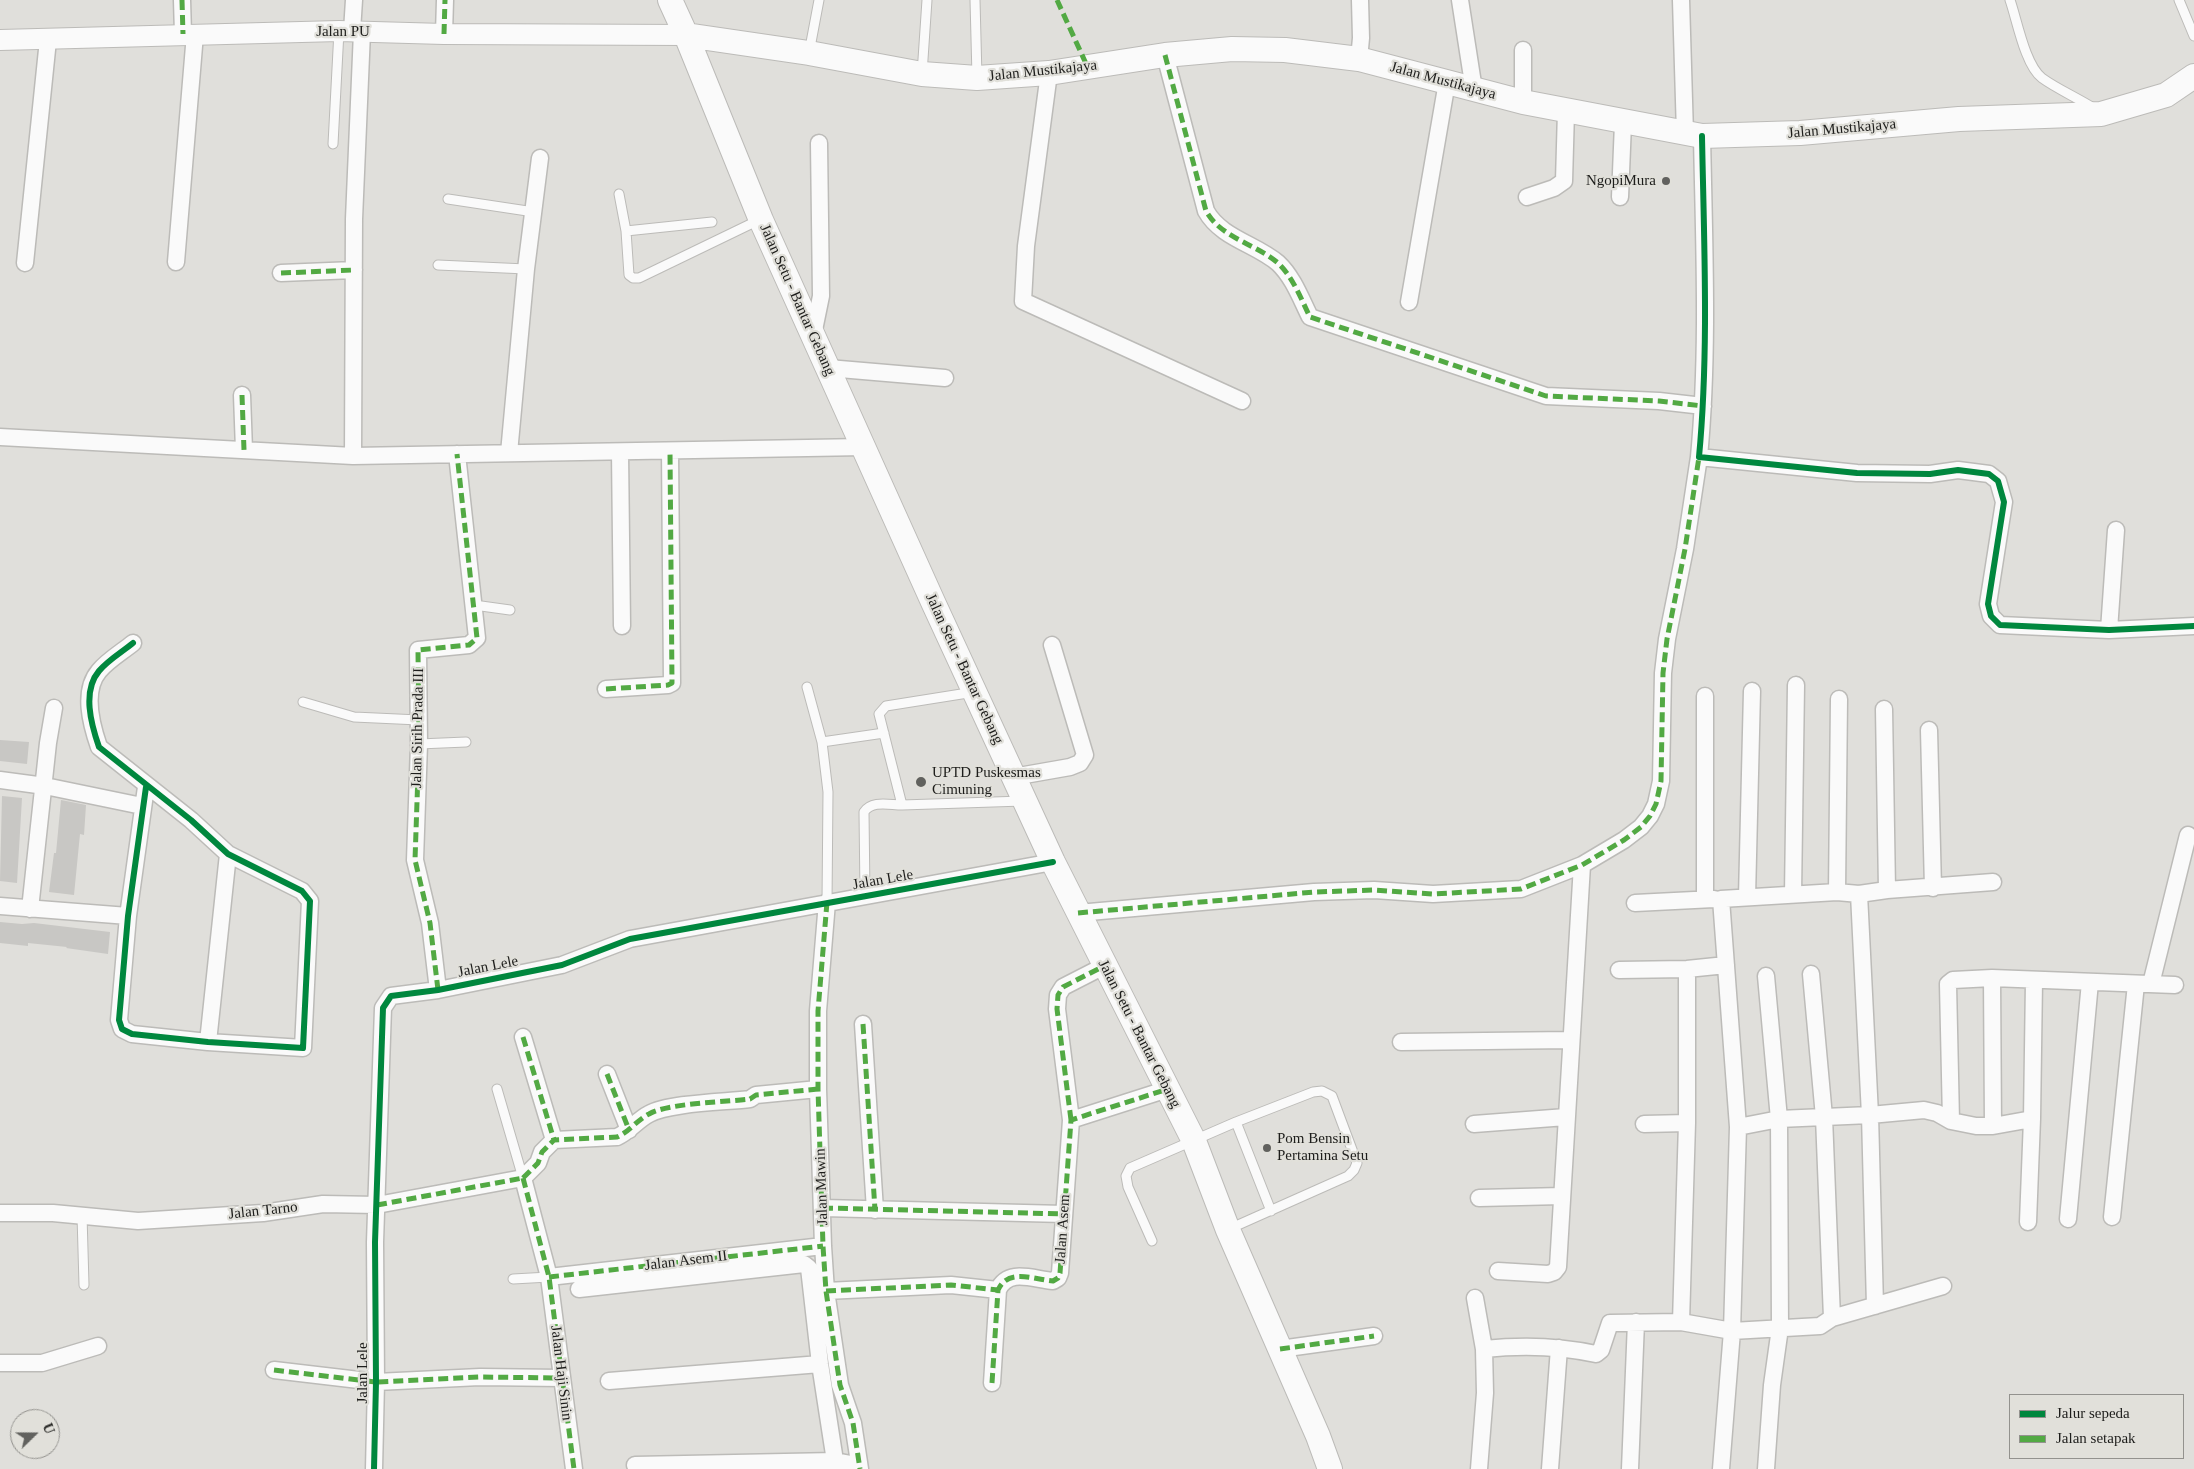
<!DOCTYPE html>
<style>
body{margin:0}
#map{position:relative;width:2194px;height:1469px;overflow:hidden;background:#e0dfdb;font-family:"Times New Roman",serif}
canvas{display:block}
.legend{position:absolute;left:2009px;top:1394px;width:175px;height:65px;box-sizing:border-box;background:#e1e0da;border:1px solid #93928e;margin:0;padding:6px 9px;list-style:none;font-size:15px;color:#1d1d1b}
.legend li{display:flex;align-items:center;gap:10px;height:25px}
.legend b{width:25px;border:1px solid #93928e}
.north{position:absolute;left:10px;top:1409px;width:50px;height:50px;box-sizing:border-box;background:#e1e0da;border:1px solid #93928e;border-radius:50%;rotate:68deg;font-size:14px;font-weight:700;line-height:20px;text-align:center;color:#1d1d1b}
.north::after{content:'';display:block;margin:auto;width:18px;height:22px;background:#61615e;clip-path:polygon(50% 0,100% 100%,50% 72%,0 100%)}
</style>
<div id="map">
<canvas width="2194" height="1469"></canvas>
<ul class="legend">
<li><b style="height:6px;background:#00873e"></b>Jalur sepeda</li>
<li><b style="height:6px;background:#52a943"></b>Jalan setapak</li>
</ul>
<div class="north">U</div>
</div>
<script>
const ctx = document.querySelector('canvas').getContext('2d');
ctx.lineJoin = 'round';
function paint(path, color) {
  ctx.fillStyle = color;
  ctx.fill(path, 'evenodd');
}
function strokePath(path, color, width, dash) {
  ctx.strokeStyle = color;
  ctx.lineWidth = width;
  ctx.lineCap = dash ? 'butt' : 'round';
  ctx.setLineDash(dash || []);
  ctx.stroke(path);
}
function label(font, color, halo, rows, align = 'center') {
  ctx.font = font + ' "Times New Roman",serif';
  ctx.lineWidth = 4.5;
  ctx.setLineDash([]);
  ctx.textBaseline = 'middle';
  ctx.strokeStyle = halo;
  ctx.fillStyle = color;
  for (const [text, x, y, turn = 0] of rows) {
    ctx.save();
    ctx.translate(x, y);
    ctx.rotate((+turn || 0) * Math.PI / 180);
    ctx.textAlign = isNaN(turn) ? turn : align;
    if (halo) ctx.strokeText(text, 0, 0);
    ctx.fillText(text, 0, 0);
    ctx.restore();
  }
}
paint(new Path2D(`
 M0,740L29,742L27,764L0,761Z
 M2,796L22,798L17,883L0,881Z
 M61,800L86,805L84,835L80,834L74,895L49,892L54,853H56Z
 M0,922L22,924L34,923L110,932L108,954L66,948L67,947L28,943V946L0,943Z`), '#c8c7c4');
const service = new Path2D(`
 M975,0L977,77
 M2010,0C2017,20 2025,65 2042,78C2057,89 2078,98 2095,109
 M2179,0L2194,36
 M809,53L819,0
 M922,74L927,0
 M333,144L339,31
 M619,194L626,231
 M448,199L534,212
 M712,222L626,231L629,275L633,278H639L759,220
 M438,265L526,269
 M474,605L510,610
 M807,687L822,742L828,792L827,902
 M974,692L886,706L879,714L902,805L1023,801
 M303,702L354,717L419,720
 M822,742L884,733
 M419,744L466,742
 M865,896L864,812C872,800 889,805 902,805
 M497,1089L523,1178
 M1236,1122L1271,1211
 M82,1215L84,1285
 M1152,1241L1128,1187L1126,1176L1130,1168L1236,1122L1313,1092L1322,1091L1332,1096L1357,1163L1354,1170L1348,1176L1229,1229
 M513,1279L549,1277`);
const minor = new Path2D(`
 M182,0L183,34
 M1460,0L1474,90
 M1681,0L1685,134
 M352,31L354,0
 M444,34L445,0
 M1523,50V102
 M1165,55L1206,211C1221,238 1256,244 1278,263C1293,277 1301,299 1310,317L1546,396L1659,401L1703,406
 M1359,59L1361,38L1360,0
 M1049,73L1026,246L1023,301L1242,401
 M1702,136C1704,243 1709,351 1699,457L1857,473L1930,474L1958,470L1989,474L1998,481L2004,502L1988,604L1991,616L2000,625L2109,630L2194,626
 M1527,197L1554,188L1564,181L1566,111
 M1620,197L1623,123
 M176,262L195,34
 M25,263L48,40
 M281,273L354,270
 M1409,302L1447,82
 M813,335L821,296L819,143
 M828,368L945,378
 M242,395L244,450
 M0,437L353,456L864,447
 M620,452L622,626
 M509,453L526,269L540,158
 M353,456L354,219L362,32
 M2109,630L2116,530
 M133,643C122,652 108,660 99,671C82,691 91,724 99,747L191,820L228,854L302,891L310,901L303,1048L208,1042L132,1034L122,1029L119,1020L128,916L146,787
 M606,689L668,685L672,683L670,451
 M1884,709L1887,890
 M1929,730L1933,888
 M1013,777L1070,767L1080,763L1085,755L1052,645
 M0,780L45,786L142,806
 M1837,892L1839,699
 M1793,894L1796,685
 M1859,894L1870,1115L1875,1306
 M1747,897L1752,691
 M1705,899V696
 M827,902L818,1011V1089L823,1246L826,1291L840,1385L853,1423L860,1469
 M1635,903L1714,899
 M0,906L128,916
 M30,909L48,743L54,708
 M1078,913L1314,892L1374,890L1433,894L1521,889L1582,865L1624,840L1641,827L1650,816L1656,804L1661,781L1663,673L1667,639L1685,549L1699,457
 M1687,969V1123
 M1619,970L1687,969L1726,965
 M1811,974L1824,1117L1832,1318
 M1766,976L1779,1119L1780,1328L1772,1385L1766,1469
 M1992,978L1993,1126
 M2151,984L2188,835
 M438,990L430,923L415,860L419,744L418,650L469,645L477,638L457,454
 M863,1024L875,1210
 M523,1037L554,1140
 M208,1042L228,854
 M1401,1042L1570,1040
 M607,1074L629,1130
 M1071,1120L1057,1009L1058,995L1063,987L1104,966
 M1951,1121L1948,984L1953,980L1992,978L2175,985
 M1474,1124L1566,1117
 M1644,1124L1687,1123L1681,1322L1732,1331L1820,1326L1832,1318L1943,1286
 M1738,1127L1779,1119L1870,1115L1924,1110L1937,1113L1951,1121L1976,1126H1993L2032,1119L2034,981
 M523,1178L538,1163L542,1152L554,1140L617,1137C629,1132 637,1120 649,1114C668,1103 725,1102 750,1099L756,1095L818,1089
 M523,1178L549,1277L574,1469
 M1479,1198L1562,1196
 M823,1208L1064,1214
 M0,1213H53L138,1221L263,1213L323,1204L377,1205L523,1178
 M2112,1217L2136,984
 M2068,1219L2090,982
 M2028,1222L2032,1119
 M1498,1271L1548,1274L1554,1272L1558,1267L1582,865
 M549,1277L823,1246
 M579,1289L804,1264L809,1268L820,1364L835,1461
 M826,1291L951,1285L998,1290
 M1475,1298L1484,1349L1485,1393L1479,1469
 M1280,1349L1374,1336
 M1484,1349C1521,1345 1560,1346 1596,1354L1601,1350L1610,1323L1681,1322
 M0,1363H42L98,1346
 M274,1370L376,1382L480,1377L562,1378
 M609,1381L820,1364
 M992,1383L998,1290C1008,1268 1032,1279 1053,1281L1058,1278L1060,1273L1071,1120L1168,1089
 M635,1465L835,1461L851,1464L860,1469
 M374,1469L376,1382L375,1242L383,1008L391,996L438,990L562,965L630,939L1053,862
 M1550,1469L1559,1348
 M1630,1469L1636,1322
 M1721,1469L1732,1331L1738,1127L1721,899L1837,892L1859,894L1887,890L1993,882`);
const tertiary = new Path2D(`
 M0,40L339,31L444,34L686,35`);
const secondary = new Path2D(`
 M670,0L686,35L761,220L933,602L1053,862L1194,1141L1228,1230L1318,1436L1330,1469
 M686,35L809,53L922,74L977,78L1049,73L1165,55L1232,49L1285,50L1359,59L1523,102L1702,136L1800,133L1959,119L2101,114L2166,95L2194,76`);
strokePath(service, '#bcbbb8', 11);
strokePath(minor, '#bcbbb8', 19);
strokePath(tertiary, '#bcbbb8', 22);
strokePath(secondary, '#bcbbb8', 26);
strokePath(service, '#fafafa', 9);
strokePath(minor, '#fafafa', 16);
strokePath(tertiary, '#fafafa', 20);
strokePath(secondary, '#fafafa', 24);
strokePath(new Path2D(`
 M182,0L183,34
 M1057,0L1088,68
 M444,34L445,0
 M1165,55L1206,211C1221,238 1256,244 1278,263C1293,277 1301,299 1310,317L1546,396L1659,401L1703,406
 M281,273L354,270
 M242,395L244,450
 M606,689L668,685L672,683L670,451
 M827,902L818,1011V1089L823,1246L826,1291L840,1385L853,1423L860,1469
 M1078,913L1314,892L1374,890L1433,894L1521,889L1582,865L1624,840L1641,827L1650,816L1656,804L1661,781L1663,673L1667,639L1685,549L1699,457
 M438,990L430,923L415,860L419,744L418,650L469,645L477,638L457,454
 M863,1024L875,1210
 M523,1037L554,1140
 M607,1074L629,1130
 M1071,1120L1057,1009L1058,995L1063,987L1104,966
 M523,1178L538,1163L542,1152L554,1140L617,1137C629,1132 637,1120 649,1114C668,1103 725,1102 750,1099L756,1095L818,1089
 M523,1178L549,1277L574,1469
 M377,1205L523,1178
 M823,1208L1064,1214
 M549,1277L823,1246
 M826,1291L951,1285L998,1290
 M1280,1349L1374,1336
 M274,1370L376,1382L480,1377L562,1378
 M992,1383L998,1290C1008,1268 1032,1279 1053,1281L1058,1278L1060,1273L1071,1120L1168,1089`), '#52a943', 5, [10, 5]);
strokePath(new Path2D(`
 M1702,136C1704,243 1709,351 1699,457L1857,473L1930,474L1958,470L1989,474L1998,481L2004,502L1988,604L1991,616L2000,625L2109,630L2194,626
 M133,643C122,652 108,660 99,671C82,691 91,724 99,747L191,820L228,854L302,891L310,901L303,1048L208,1042L132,1034L122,1029L119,1020L128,916L146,787
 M374,1469L376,1382L375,1242L383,1008L391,996L438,990L562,965L630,939L1053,862`), '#00873e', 6);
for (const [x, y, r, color] of [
 [1666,181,5,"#61615e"],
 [921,782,6,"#61615e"],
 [1267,1148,5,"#61615e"]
]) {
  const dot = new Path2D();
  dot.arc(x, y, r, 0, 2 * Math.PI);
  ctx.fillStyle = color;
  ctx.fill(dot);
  strokePath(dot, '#e1e0da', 2);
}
label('15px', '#1d1d1b', '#e1e0da', [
 ["Jalan PU",343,32],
 ["Jalan Mustikajaya",1043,71,-6],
 ["Jalan Mustikajaya",1443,81,15],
 ["Jalan Mustikajaya",1842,129,-5],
 ["Jalan Setu - Bantar Gebang",797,300,66],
 ["Jalan Setu - Bantar Gebang",964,669,65],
 ["Jalan Sirih Prada III",418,728,-89],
 ["Jalan Lele",883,880,-10],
 ["Jalan Lele",488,967,-11],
 ["Jalan Setu - Bantar Gebang",1139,1034,63],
 ["Jalan Mawin",822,1187,-92],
 ["Jalan Tarno",263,1211,-6],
 ["Jalan Asem",1063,1229,-86],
 ["Jalan Asem II",686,1261,-7],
 ["Jalan Lele",363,1373,-90],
 ["Jalan Haji Sinin",561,1373,83]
]);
label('15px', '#1d1d1b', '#e1e0da', [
 ["NgopiMura",1656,181,"right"],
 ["UPTD Puskesmas",932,773],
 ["Cimuning",932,790],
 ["Pom Bensin",1277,1139],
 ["Pertamina Setu",1277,1156]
], 'left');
</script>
